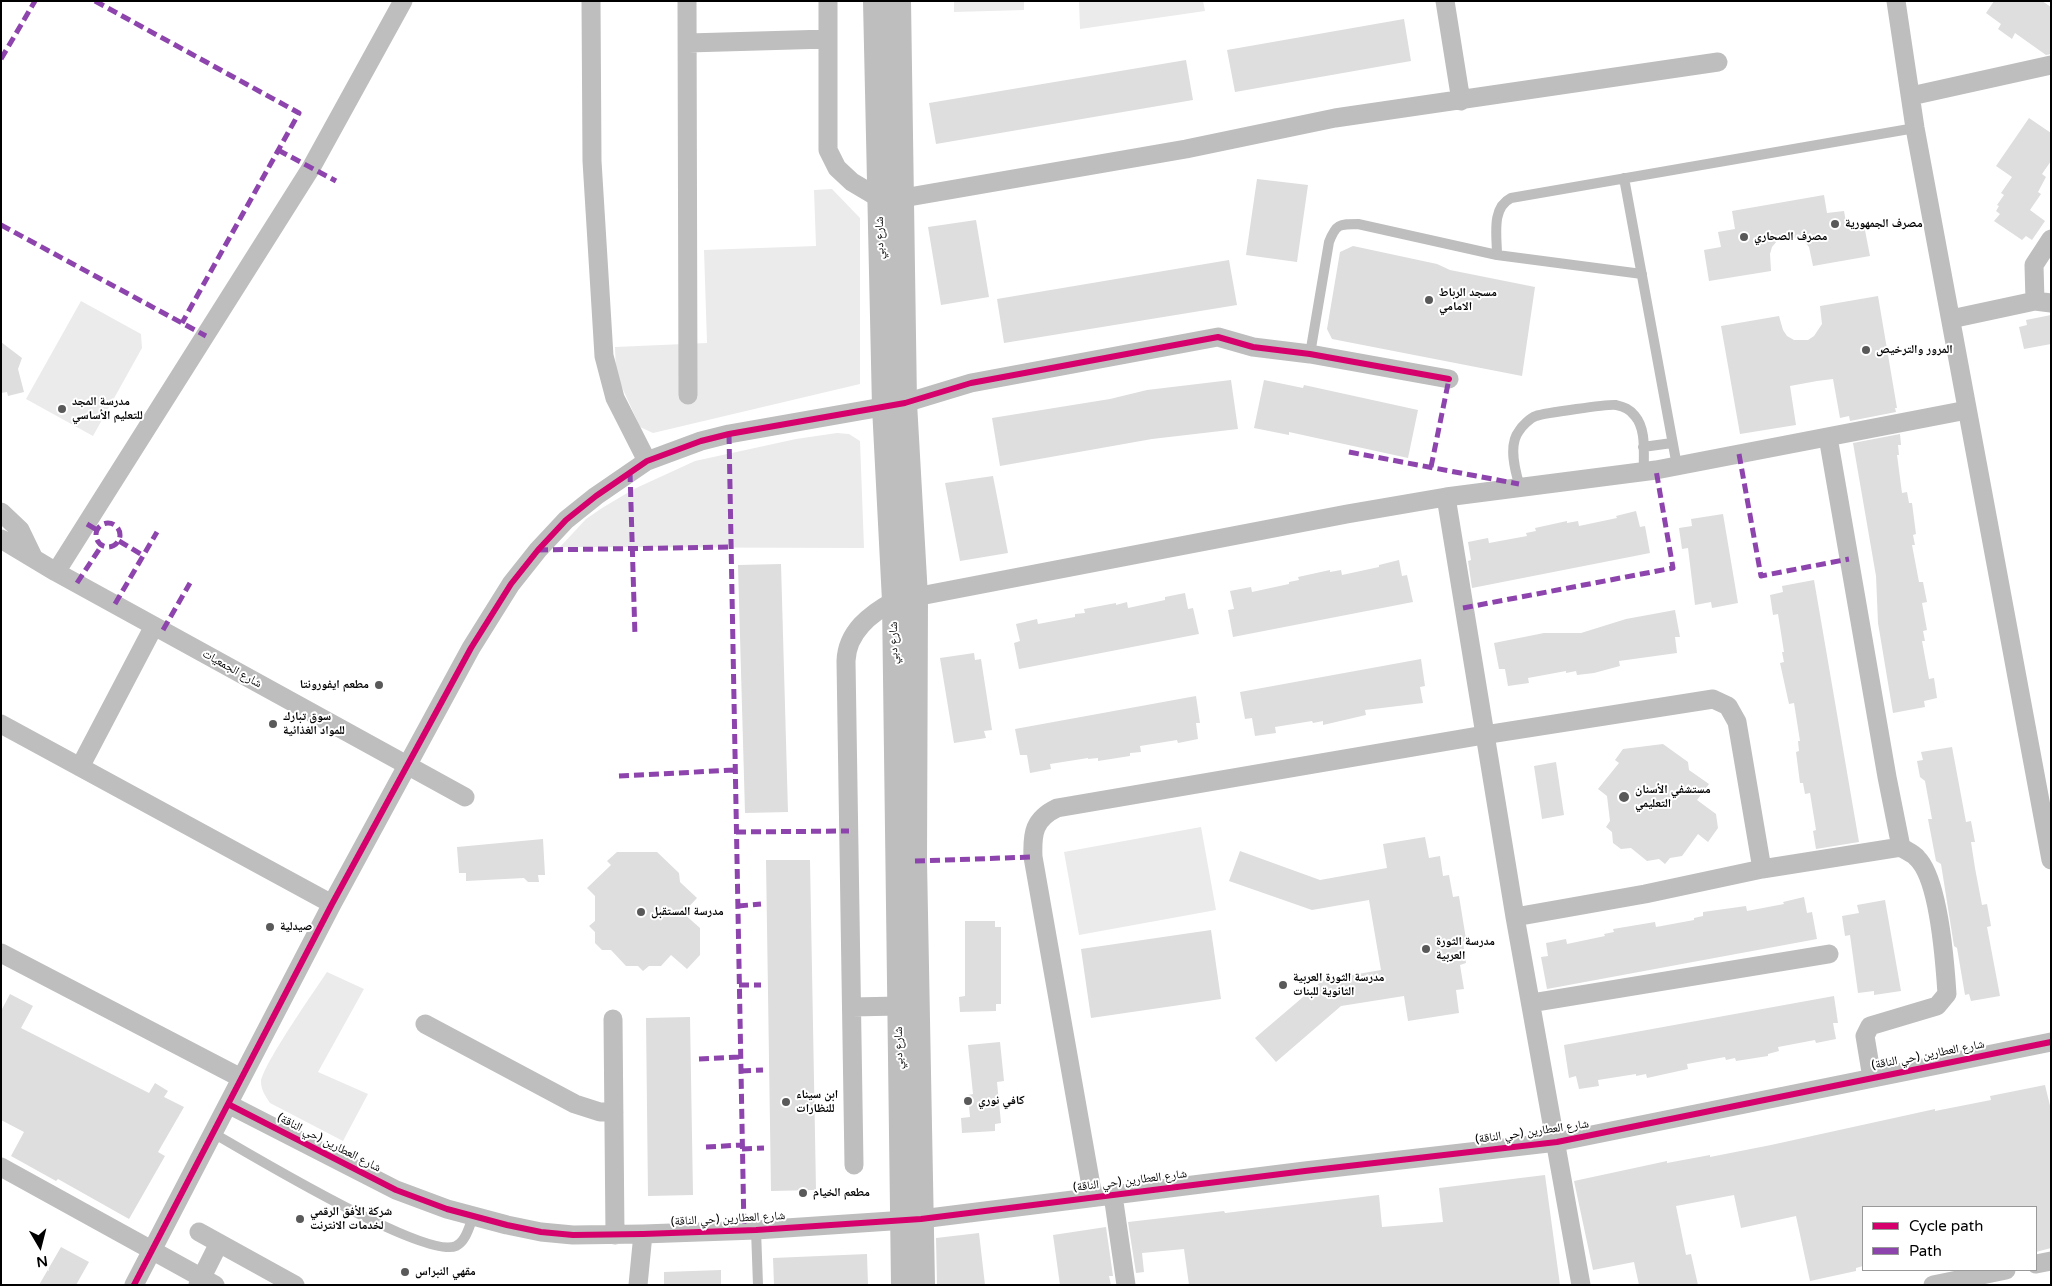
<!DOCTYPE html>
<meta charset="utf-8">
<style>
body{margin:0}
#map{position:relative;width:2052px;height:1286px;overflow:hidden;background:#fff;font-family:"Varela Round",sans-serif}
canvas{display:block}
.frame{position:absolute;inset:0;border:2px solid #000;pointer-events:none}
.legend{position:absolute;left:1862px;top:1206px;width:175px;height:65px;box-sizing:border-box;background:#fff;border:1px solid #999;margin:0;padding:6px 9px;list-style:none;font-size:15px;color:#000}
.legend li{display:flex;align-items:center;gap:10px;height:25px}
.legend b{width:25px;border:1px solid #999}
.north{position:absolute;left:15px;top:1221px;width:50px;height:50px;-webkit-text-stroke:4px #fff;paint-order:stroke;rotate:172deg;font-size:14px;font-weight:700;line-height:20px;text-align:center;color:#000}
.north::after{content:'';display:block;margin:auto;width:18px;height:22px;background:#000;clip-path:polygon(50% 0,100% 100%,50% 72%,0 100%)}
</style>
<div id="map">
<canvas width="2052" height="1286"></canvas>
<div class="frame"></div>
<ul class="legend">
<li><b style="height:6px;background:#d6006c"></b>Cycle path</li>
<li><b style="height:6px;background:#8e44ad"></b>Path</li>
</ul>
<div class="north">N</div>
</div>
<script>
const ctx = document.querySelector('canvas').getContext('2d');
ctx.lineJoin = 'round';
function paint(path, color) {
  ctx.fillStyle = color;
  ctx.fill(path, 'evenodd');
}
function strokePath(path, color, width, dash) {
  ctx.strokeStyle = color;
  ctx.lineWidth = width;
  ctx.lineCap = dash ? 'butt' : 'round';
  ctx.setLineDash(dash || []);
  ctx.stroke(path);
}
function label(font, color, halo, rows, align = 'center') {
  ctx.font = font + ' "Varela Round","Noto Naskh Arabic",sans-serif';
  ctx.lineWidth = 4;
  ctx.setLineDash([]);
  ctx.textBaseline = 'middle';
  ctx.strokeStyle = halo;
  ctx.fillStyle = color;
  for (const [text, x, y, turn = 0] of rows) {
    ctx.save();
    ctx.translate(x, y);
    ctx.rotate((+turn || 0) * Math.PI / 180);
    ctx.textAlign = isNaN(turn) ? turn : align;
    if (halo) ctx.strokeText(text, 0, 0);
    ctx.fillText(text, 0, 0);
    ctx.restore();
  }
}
paint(new Path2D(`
 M954,1H1024V10L954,12Z
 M1079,1H1203L1205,11L1080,29Z
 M832,189L860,218V384L653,433L640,427L616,374L615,347L707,343L704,250L816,246L814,190Z
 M81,301L141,334L142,348L93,436L26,399Z
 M837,433L849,434L860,441L864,548L560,547L586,519L602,508L634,489L695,461L796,439Z
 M1201,827L1216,910L1079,935L1064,852Z
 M327,972L364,989L318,1072L368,1094L343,1141L270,1103C266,1097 261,1090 261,1082C262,1066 315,990 327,972Z`), '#ebebeb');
paint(new Path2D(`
 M1994,1H2042L2051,7V54L2046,55L2015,33L2012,39L1998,29L2001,24L1986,13Z
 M1404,19L1411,61L1235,92L1227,50Z
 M1186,60L1193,100L936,144L929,103Z
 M2029,118L2051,133V161L2042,174L2046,177L2038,192L2041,194L2030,210L2045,221L2032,240L2026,236L2022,240L1994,221L2000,214L1996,211L1999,206L1997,205L2004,195L2001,193L2012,177L1996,166Z
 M1257,179L1308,185L1297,262L1246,255Z
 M1824,195L1827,213L1844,211L1847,228L1864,225L1870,256L1813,266L1809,247L1804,241L1790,236L1777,241L1772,247L1770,254L1771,271L1709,281L1704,250L1721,247L1718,232L1735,229L1732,211Z
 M976,220L989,297L941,305L928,227Z
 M1353,246L1437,264L1450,270L1535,287L1522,376L1332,339L1327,329L1340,252Z
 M1229,260L1237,305L1004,343L997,299Z
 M1878,296L1897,408H1895L1896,412L1850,421L1849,416L1840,418L1833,379L1817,381L1790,386L1796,425L1740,434L1721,326L1779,316L1783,330L1787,336L1794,340H1808L1814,336L1822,324L1820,306Z
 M2051,315V344L2024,349L2019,327L2027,325L2026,320Z
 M1,342L22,358L18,369L24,392L8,396L7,392L1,393Z
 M1231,380L1238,429L1152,439L1000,466L992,418L1110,399L1147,390Z
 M1264,380L1303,388L1304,385L1418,410L1408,458L1289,432V435L1254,428Z
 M1900,434L1901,445H1898L1899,455H1897L1902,493L1907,492L1909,503H1912L1916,534L1913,535L1915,545H1912L1919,582H1923L1927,602L1922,603L1927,630L1923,631L1925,641H1922L1929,679L1934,678L1937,698L1924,701L1925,707L1893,713L1878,623L1876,576L1853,443Z
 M993,476L1008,553L960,561L945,483Z
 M1636,511L1640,527L1645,526L1650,553L1472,588L1468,561L1471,560L1468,542L1488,538L1489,543L1527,536L1526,533L1536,531L1535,528L1567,521V523L1578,521L1579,526L1617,518L1616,516Z
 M1723,514L1738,603L1712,608L1711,602L1695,605L1688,548L1682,549L1679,528L1692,526L1691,519Z
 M1399,560L1402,576L1407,575L1413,602L1233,637L1228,610L1234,609L1230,591L1251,587L1252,592L1289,584V582L1299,580L1298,577L1330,570V572L1341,570L1342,575L1379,567V565Z
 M781,564L788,812L745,813L738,565Z
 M1814,580L1859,842L1816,849L1813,831L1816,830L1810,793L1805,794L1803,783H1800L1796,752L1799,751L1798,741H1800L1794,703L1789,704L1780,663L1784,662L1782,652H1784L1778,614L1773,615L1770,595L1783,592L1782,586Z
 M1185,593L1188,609L1193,608L1199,634L1019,669L1014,643L1020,641L1016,624L1037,619L1038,624L1075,617V614L1085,613L1084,609L1116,603V605L1127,602L1128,608L1165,600V597Z
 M1675,610L1680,637H1675L1677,653L1619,661L1620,666L1594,673L1577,675L1576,671L1566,673V671L1528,678L1529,683L1508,686L1505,669H1499L1494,643L1544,633H1581L1626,619Z
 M974,653L975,660L981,659L992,730L984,731L986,738L954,743L940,658Z
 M1421,659L1425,686L1420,687L1423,703L1365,710L1366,715L1323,725V721L1313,723L1312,721L1275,727L1276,733L1255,736L1252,718L1245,719L1240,692Z
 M1196,696L1200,723H1196L1198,739L1178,743L1177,740L1140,746L1141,752L1130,753V756L1098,761V758L1088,759V758L1050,764L1051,769L1030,773L1027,755H1020L1015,729Z
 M1663,744L1688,762L1689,770L1709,784L1697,800L1716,814L1718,828L1708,842L1698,834L1682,856L1670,858L1665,864L1659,859L1647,861L1631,848L1621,849L1613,843L1612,832L1606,827L1610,821L1607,796L1598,789L1619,763L1615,760L1623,749Z
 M1952,747L1966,822L1971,821L1975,842H1971L1975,868L1982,905L1987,904L1991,926L1987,927L2000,996L1971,1001L1969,994L1965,995L1957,948L1954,946L1941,864L1936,861L1928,819H1932L1925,781L1920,777L1917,761L1923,760L1921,752Z
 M1556,762L1564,815L1542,819L1534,766Z
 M1425,837L1429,858L1440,856L1443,876L1449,875L1453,897L1459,896L1466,939L1463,942L1466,963L1460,965L1464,989L1456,990L1459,1013L1408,1021L1404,996L1341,1006L1276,1062L1255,1038L1323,980L1381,970L1369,900L1312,910L1229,881L1240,851L1320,880L1387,868L1383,844Z
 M543,839L545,875H538L539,882H528L524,878L466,881V873H459L457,847Z
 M617,852H657L679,873L680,882L697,898L683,913L700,928V955L687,969L671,955L661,966H649L643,971L638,966H626L611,950H602L595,943V932L589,926L595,921V896L587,888L611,865L607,861Z
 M766,860H810L816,1190L771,1191Z
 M1804,897L1807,913L1812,912L1817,939L1547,989L1541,957L1548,956L1546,943L1566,939L1567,944L1605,936L1604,934L1614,932L1613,929L1655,922L1656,927L1694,920V918L1703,916V912L1746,906L1747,911L1784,904L1783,902Z
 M1885,900L1901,991L1874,995V991L1858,993L1850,935L1845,936L1842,916L1859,913L1857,905Z
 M965,921H995V927H1001V1004H996V1011L960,1012L959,997L965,996Z
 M1211,930L1221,999L1091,1018L1081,949Z
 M10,994L33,1006L21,1028L149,1093L155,1083L168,1091L164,1097L184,1107L158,1152L165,1156L129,1219L58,1179L56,1181L11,1156L24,1132L1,1120V1011Z
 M1834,996L1838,1023H1833L1836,1039L1816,1043L1815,1040L1778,1047L1779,1051L1768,1054V1056L1736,1061L1735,1058L1726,1060L1725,1057L1687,1064L1688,1069L1647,1078L1646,1074L1636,1076V1074L1598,1080L1599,1086L1579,1089L1576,1076L1569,1078L1564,1045Z
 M690,1017L693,1195L648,1196L646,1018Z
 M1000,1042L1004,1081L997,1082L1001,1123L995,1124V1131L962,1133L961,1118L970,1117L968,1095L973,1094L968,1045Z
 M2045,1085L2051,1110V1248L2036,1252V1207H1863V1266L1856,1268V1271L1810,1281L1796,1216L1741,1228L1734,1195L1676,1206L1686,1255L1691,1254L1698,1285H1639L1634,1262L1593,1270L1574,1181L1667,1161V1163L1710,1155V1157L1771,1145L1935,1109V1111L1991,1100L1990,1096Z
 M1545,1175L1560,1285H1189L1184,1249L1142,1253L1144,1272L1136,1273L1128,1222L1224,1211L1225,1213L1379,1195L1382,1227L1443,1222L1439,1188Z
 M1106,1227L1113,1276H1109L1111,1285H1060L1053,1235Z
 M979,1233L985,1285H937L936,1238Z
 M61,1247L89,1262L76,1285H39Z
 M867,1254L868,1285H774L773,1258Z
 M721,1270V1285H664V1272Z`), '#dedede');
strokePath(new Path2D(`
 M1624,178L1677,466
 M1497,255C1497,236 1491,208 1511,198L1915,128
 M1310,354L1329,242C1336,224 1339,224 1358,224L1497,255L1642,274
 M1643,447L1672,443
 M1520,487C1515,471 1508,445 1519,431C1522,426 1530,418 1536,416C1544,413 1609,404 1616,405C1624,407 1630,409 1635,416C1647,430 1643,454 1644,472
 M213,1133C248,1153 425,1260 456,1246C466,1241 469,1227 473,1217
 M756,1230L758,1285`), '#bebebe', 10);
strokePath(new Path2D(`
 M591,1L592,161L604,356L615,398L647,461
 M687,1L688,395
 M828,1V150L837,168L852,182L879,198H903L1186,149L1335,118L1718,62
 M1445,1L1461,101
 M1896,1L1915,128L2051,860
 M688,43L828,39
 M1911,96L2051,65
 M2035,301L2034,265L2051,239
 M1951,319L2035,301L2051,303
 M1828,437L1887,777L1901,847C1906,851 1913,853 1917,858C1939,879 1945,963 1947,994L1937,1006L1870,1026L1865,1036L1872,1078
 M1446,497L1515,917L1581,1285
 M1,512L20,530L34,559
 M1,539L56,572L465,797
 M56,572L311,168L403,1
 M1,724L332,904
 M80,767L154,626
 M1515,917L1645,894L1762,869L1901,847
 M1,953L241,1078
 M1531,1003L1829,954
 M852,1007L899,1006
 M613,1019L615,1235
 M425,1024L575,1104L600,1112H614
 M228,1104L396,1190L447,1209L507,1225L541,1232L573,1235L643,1234L756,1230L921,1219L1305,1171L1557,1142L2051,1042
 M854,1165L846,661C847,632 870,614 894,601L1347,514L1446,497L1656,470L1967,410
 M1,1167L215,1285
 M1113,1195L1126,1285
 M1093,1197L1033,857C1032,833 1034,819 1057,808L1484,735L1713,699L1728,706L1737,722L1762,869
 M199,1232L295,1285
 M2036,1264L2051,1261
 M134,1285L332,904L471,648L511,584L538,550L566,520L596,496L647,461L701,441L729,434L905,403L971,383L1218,337L1253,347L1310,354L1449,379
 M198,1285L219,1243
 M638,1285L643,1234
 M1933,1285L2006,1270`), '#bebebe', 19);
strokePath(new Path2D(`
 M875,1L884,407L894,601L903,1285
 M899,1L905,403L916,597L915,861L923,1285`), '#bebebe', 24);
strokePath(new Path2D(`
 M95,1L299,113L182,323
 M1,59L35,1
 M278,150L336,181
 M1,225L206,336
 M729,434L744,1230
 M1349,452L1519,484
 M1739,454L1761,576L1849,559
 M1431,467L1449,379
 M630,472L635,636
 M96 535a12 12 0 1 1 24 0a12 12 0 1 1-24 0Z
 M87,524L97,530
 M119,541L144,556
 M538,550L732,547
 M77,583L102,545
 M115,604L157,532
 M1463,608L1673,568L1656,470
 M163,630L190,583
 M619,776L735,770
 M736,832L849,831
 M915,861L1033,857
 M738,906L761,904
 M739,985H761
 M699,1059L740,1057
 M741,1071L763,1070
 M706,1147L742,1145
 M742,1149L764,1148`), '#8e44ad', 5, [10, 5]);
strokePath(new Path2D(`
 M228,1104L396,1190L447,1209L507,1225L541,1232L573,1235L643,1234L756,1230L921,1219L1305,1171L1557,1142L2051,1042
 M134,1285L332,904L471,648L511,584L538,550L566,520L596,496L647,461L701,441L729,434L905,403L971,383L1218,337L1253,347L1310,354L1449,379`), '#d6006c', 6);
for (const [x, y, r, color] of [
 [1835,224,5,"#595959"],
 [1744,237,5,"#595959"],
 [1429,300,5,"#595959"],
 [1866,350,5,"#595959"],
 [62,409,5,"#595959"],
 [379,685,5,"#595959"],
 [273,724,5,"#595959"],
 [1624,797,6,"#595959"],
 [641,912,5,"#595959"],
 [270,927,5,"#595959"],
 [1426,949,5,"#595959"],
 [1283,985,5,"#595959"],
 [968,1101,5,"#595959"],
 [786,1102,5,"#595959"],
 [803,1193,5,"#595959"],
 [300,1219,5,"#595959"],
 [405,1272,5,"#595959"]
]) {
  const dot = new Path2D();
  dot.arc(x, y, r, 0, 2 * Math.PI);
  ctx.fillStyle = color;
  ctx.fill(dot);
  strokePath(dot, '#fff', 2);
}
label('bold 12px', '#000', '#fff', [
 ["مصرف الجمهورية",1845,224],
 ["مصرف الصحاري",1754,237],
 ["مسجد الرباط",1439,293],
 ["الامامي",1439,307],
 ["المرور والترخيص",1876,350],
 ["مدرسة المجد",72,402],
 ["للتعليم الأساسي",72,416],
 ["مطعم ايفورونتا",369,685,"right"],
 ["سوق تبارك",283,717],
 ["للمواد الغذائية",283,731],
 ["مستشفي الأسنان",1635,790],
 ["التعليمي",1635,804],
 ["مدرسة المستقبل",651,912],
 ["صيدلية",280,927],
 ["مدرسة الثورة",1436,942],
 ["العربية",1436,956],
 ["مدرسة الثورة العربية",1293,978],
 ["الثانوية للبنات",1293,992],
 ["ابن سيناء",796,1095],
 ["للنظارات",796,1109],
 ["كافي نوري",978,1101],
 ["مطعم الخيام",813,1193],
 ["شركة الأفق الرقمي",310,1212],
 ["لخدمات الانترنت",310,1226],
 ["مقهي النبراس",415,1272]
], 'left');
label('12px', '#000', '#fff', [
 ["شارع دبي",880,238,-91],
 ["شارع دبي",894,643,-91],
 ["شارع الجمعيات",232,669,29],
 ["شارع دبي",899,1048,-91],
 ["شارع العطارين (حي الناقة)",1928,1055,-11],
 ["شارع العطارين (حي الناقة)",1532,1132,-8],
 ["شارع العطارين (حي الناقة)",329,1143,27],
 ["شارع العطارين (حي الناقة)",1130,1181,-7],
 ["شارع العطارين (حي الناقة)",728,1219,-3]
]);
</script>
